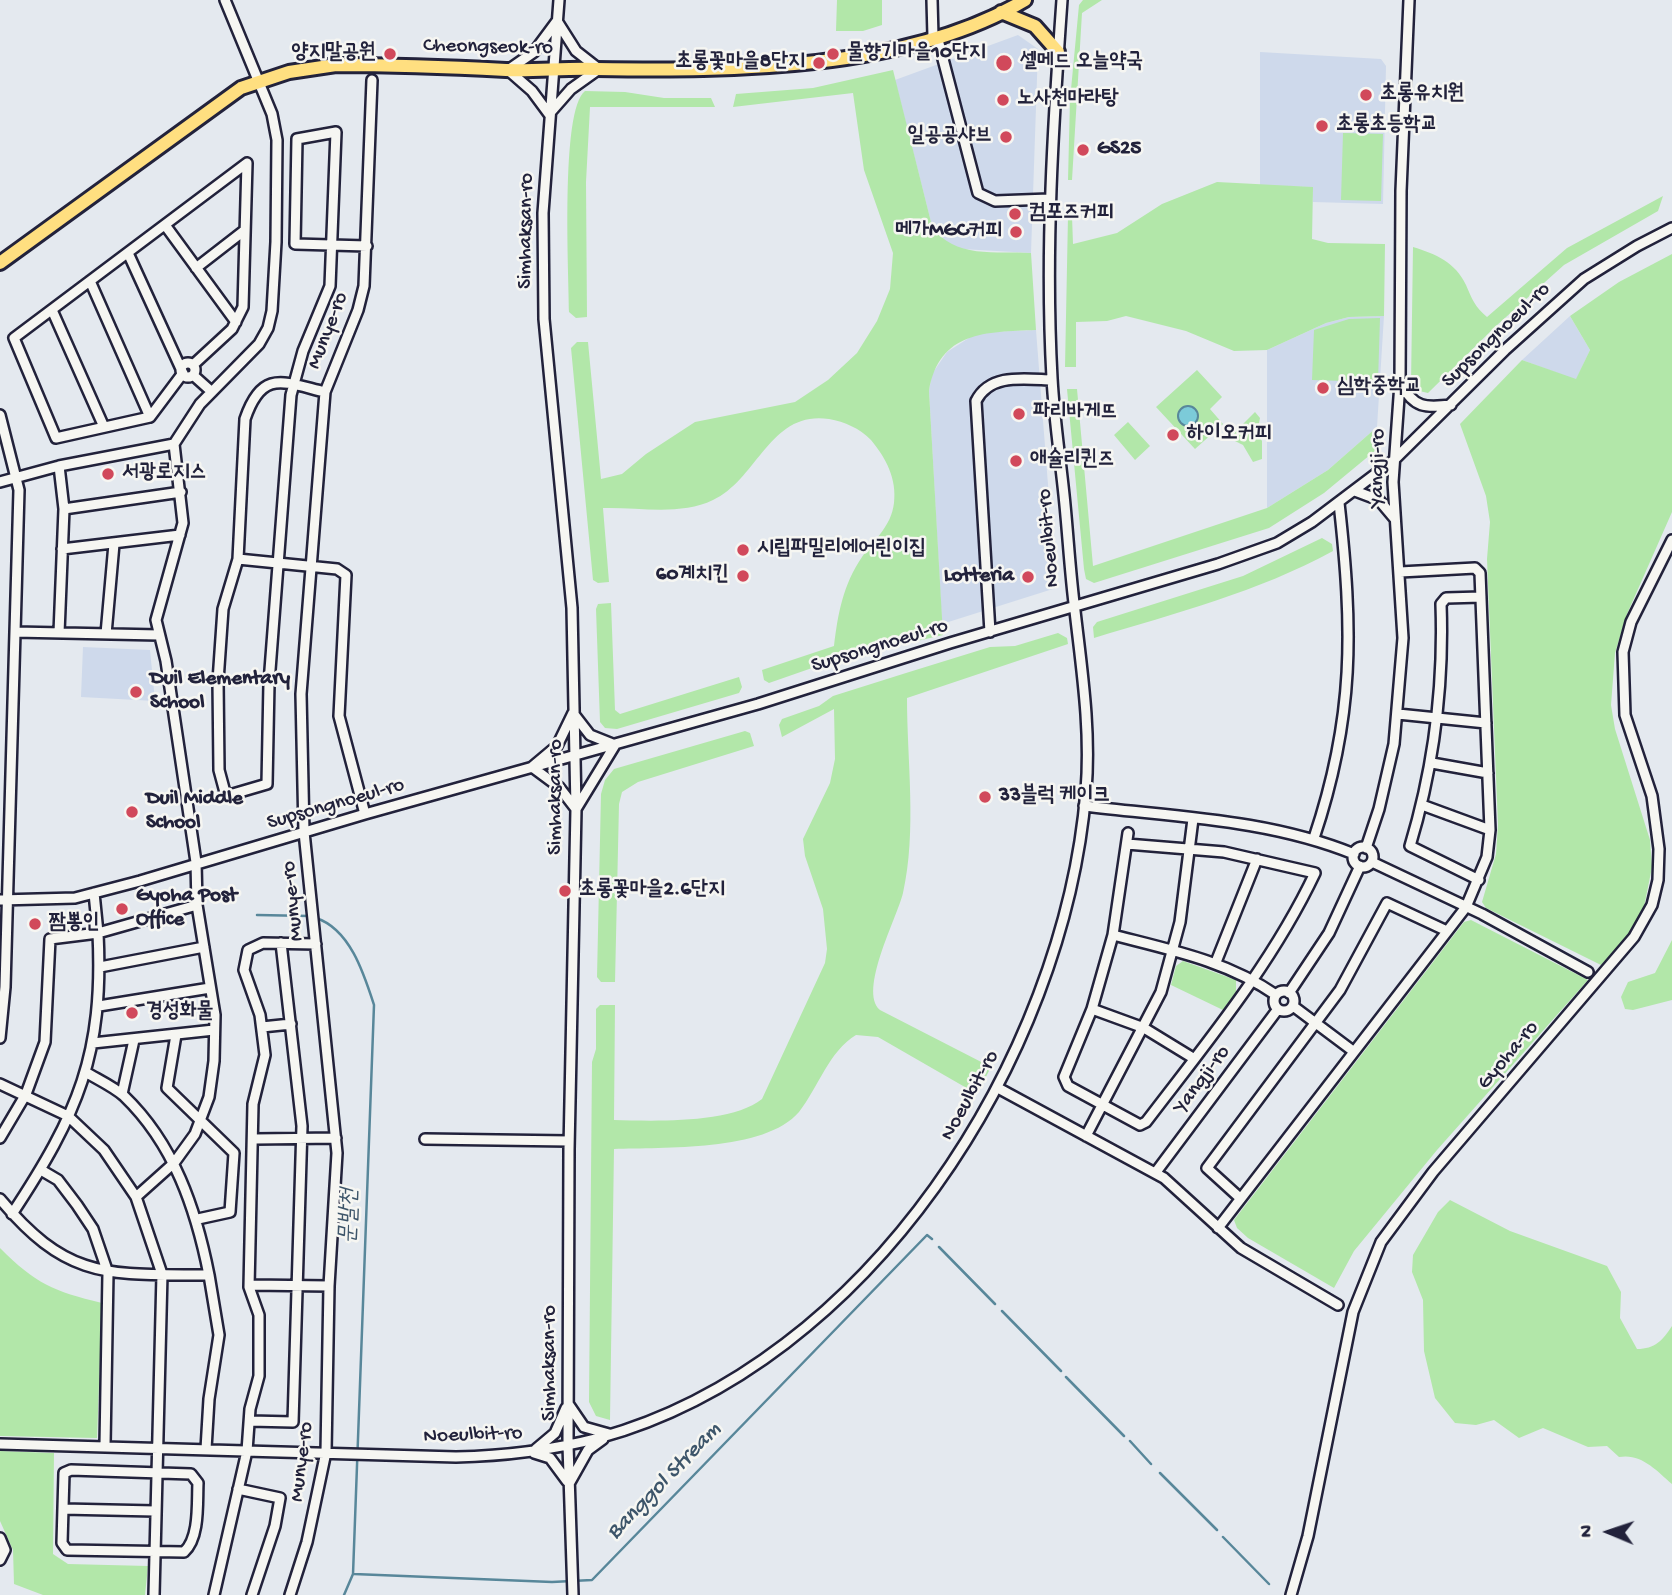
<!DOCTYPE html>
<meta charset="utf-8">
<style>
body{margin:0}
#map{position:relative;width:1672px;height:1595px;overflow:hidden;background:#e4e9ef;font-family:"Gochi Hand",sans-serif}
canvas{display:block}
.north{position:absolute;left:1574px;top:1497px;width:70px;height:70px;-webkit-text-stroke:5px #f6f6f2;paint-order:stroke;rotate:272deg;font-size:19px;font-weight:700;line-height:28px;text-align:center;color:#22223b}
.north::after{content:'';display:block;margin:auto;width:24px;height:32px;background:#22223b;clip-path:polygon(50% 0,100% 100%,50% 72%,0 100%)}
</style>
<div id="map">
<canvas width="1672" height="1595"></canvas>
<div class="north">N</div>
</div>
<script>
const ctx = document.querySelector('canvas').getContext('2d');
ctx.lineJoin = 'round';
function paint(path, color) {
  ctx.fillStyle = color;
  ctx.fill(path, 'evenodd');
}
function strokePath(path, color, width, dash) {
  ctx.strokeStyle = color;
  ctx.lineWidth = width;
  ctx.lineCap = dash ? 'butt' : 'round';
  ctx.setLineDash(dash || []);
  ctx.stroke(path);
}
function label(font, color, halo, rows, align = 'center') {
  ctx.font = font + ' "Gochi Hand","Poor Story",sans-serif';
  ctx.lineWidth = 5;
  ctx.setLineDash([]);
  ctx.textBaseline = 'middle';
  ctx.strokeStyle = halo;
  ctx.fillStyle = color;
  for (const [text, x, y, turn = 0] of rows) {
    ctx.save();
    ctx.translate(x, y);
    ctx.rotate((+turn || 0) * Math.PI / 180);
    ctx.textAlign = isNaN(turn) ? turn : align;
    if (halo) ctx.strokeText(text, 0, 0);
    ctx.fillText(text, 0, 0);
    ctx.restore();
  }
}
paint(new Path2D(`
 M1018,35L1038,49L1031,253L962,249L949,245L932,226L895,80Z
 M1260,52L1381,59L1386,66L1383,204L1313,202L1312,187L1260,186Z
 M1384,316L1377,427L1328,470L1267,508V350L1326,323L1349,317Z
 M1570,316L1590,350L1576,380L1522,360Z
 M1036,330L1056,588L942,624L929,391L932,374L947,352L972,336L987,332Z
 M83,647L150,650L155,701L81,697Z`), '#ced9eb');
paint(new Path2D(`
 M837,0H882V25L863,31H836Z
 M1083,0H1102L1082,13L1072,180H1068L1070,100L1079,5Z
 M893,70L932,226C953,259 997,251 1031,253L1036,330C986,332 939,331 929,391L943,635L835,660L769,683L764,680L762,670L834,646C838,613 843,585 862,557C875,538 891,527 894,503C897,479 886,458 871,440C859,428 845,422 829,419C770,410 758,479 713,500C680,516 639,507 603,508L609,582L598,583L593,580L571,348L577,342H588L601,479L622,474L646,454L695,422L795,402L828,380L857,353L877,321L890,289L893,253L864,170L853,93L733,107L736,94L813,88Z
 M585,91L625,92L664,98H711L715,107H590L586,182L587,317L576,318L569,312C569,275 560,110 585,91Z
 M1343,133L1383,134L1381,201L1341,200Z
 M1217,182L1313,187L1312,239L1328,243L1385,244L1384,316L1349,317L1326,323L1267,350L1234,351L1186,331L1126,316L1107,321L1076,322V367H1065L1068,216H1072L1073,244L1117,233L1162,204Z
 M1663,196L1658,211L1564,265L1496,326L1428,393L1415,390L1411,384L1413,247C1436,254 1455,262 1466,285C1472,299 1475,307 1487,317L1567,248Z
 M1672,254V512L1627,614L1615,653L1611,705L1615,729L1650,840L1652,867L1644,907L1629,934L1601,965L1486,908L1482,902L1496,854L1498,825L1487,559L1490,522L1486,496L1460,424L1522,360L1576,379L1590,350L1570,316L1619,282Z
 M1380,318L1378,382L1312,380L1314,330L1349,319Z
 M1197,370L1222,397L1210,409L1223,424L1195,449L1156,407Z
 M1067,389H1077L1093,566L1267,508L1328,470L1377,427L1376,450L1324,493L1269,528L1094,583L1086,579L1084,569Z
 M1255,412L1260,418L1257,433L1262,441V459L1253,462L1243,445L1229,438Z
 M1128,422L1150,446L1135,460L1114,435Z
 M1322,538L1332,544L1333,551C1258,592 1176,613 1094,638L1093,627L1097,622L1243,576Z
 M611,603L615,710L620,714L739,677L742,687L739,693L617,729L605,728L600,722L596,609L598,604Z
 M1058,633L1067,638L1068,644L907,698C907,761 917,831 903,893C897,918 858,991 880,1010L991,1067L977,1094L878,1037L856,1035C829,1051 818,1088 799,1112C765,1152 662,1147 614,1149L610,1420L596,1416L589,1402L592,1062L596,1049V1009L600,1005H615L614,1120C653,1121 731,1124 762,1099L825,963L827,949L823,909L805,856L803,839L830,783L835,759L834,709L782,737L779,725L782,719L819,706L833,696L906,673L990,647L1015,646Z
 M745,731L750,733L754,746L638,782L622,792L619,804L615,982H601L597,977L601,794L605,780L614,769Z
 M1471,920L1588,980L1437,1150L1354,1251L1334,1288L1248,1238L1237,1228L1234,1220L1464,922Z
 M1672,940V1000L1633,1010L1625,1009L1621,997L1628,982L1655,973Z
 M1183,961L1236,980V992L1223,1010L1171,985L1176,966Z
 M1450,1200L1510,1231L1607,1266L1621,1292L1620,1318L1637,1349C1655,1349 1663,1340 1672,1326V1484C1656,1470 1641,1453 1619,1457L1607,1446L1588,1447L1543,1428L1519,1438L1494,1420L1476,1425L1455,1423L1435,1398L1424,1351L1423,1300L1412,1272L1413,1255L1438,1212Z
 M0,1248C36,1284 53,1291 102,1303L97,1438L0,1436Z
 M0,1451L54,1453L53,1554L68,1564L148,1566L145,1595H43L14,1584L13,1550L0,1521Z`), '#b2e7a9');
const water = new Path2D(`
 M1178 416a10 10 0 1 1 20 0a10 10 0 1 1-20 0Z`);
paint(water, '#7ccbd9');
strokePath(water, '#58879a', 2);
strokePath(new Path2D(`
 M257,915L310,916
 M316,918C350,929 364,974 374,1005L353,1574L344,1595
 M939,1247L995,1304
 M1002,1311L1061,1371
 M1066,1377L1124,1436
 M1130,1441L1151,1464
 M1160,1473L1217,1530
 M1223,1537L1269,1584
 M354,1574L552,1582L592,1580L927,1235L932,1239`), '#58879a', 2.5);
const minor = new Path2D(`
 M559,0L543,213L544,319L572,608L576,809L569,1150L568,1445L573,1595
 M932,0L933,37
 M557,21L576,51L599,69L571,89L549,114L532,91L508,70L534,52Z
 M937,36L978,193L995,201L1049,199
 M165,225L236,322
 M128,253L182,371
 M196,268L245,230
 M90,281L150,417
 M52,310L104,427
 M181 370a7 7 0 1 1 14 0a7 7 0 1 1-14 0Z
 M183,373L150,417L56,438L14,338L247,163L243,307L232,329L193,365
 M193,375L212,392
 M1401,384C1414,408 1425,408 1451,405
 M325,392C283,382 262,369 245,419L238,559L223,609L218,681L219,770L226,796L267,784L269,683L291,395L303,351L330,286L336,132L297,139L295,244L367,246
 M0,415L19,490L5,987L0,1038
 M0,482L59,466L174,444
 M1355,491L1379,500L1395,519
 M64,509L181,492
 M62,549L180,535
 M238,559L337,569L346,575L339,716L365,814
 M15,632L159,635
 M990,632L976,401C990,373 1024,379 1052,380
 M59,633L64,509L59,466
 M106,634L114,544
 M573,713L590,735L615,745L576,809L559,787L532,767L557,746Z
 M1398,714L1486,723
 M1432,763L1488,773
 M1422,805L1490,830
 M1084,806C1175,817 1268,819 1354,854
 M1314,838C1355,716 1353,629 1339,503
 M1127,844L1224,852L1315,873C1272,964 1207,1042 1146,1122L1140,1125L1068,1086L1064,1077L1092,1009L1113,935L1128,833
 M1353 857a10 10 0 1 1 20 0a10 10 0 1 1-20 0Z
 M1366,848L1379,809L1394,744L1403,638L1393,482L1400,383L1401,191L1409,0
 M1372,862L1482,914L1588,972
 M1479,880L1410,846C1434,766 1444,687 1441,604L1446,598L1481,597
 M0,900L75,898L140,881L365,814L758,704L950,643L1218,564L1277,543L1312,522L1394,460L1505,350L1584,279L1637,246L1672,228
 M1113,935C1171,950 1227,961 1276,995
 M1216,962L1257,859
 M100,967L204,947
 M1274 1001a10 10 0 1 1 20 0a10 10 0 1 1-20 0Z
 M1289,993L1329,933L1360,866
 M99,1006L210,988
 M1293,1006L1353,1051
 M1092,1009L1144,1028L1193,1058
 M262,1027L291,1024
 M176,1035L167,1088L234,1153L230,1212L198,1219
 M93,1043L214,1030
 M0,1084L68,1116L104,1150L136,1197L162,1274L154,1595
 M998,1088L1164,1178L1241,1248L1338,1305
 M122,1094L134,1040
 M1086,1136L1161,992L1180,922L1193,819
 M0,1138L26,1094L45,1042L50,939L98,933L94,893
 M255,1139L336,1138
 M425,1139L569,1141
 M41,1170L58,1180L77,1205L93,1229L108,1273L105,1445
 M1156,1172L1278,1009
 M136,1197L174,1163L195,1134L209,1097L214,1061L215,1015L197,905L196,862L166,661L156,620L183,523L174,444L200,404L259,344L268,328L272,311L276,242L277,140L272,114L225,0
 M1240,1198L1207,1168L1340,990L1387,903L1447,931
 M0,1199C69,1282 110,1274 209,1275C196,1209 174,1144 124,1096C114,1087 99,1080 87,1073
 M12,1214C78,1114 104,1054 98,933L197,905
 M1218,1228L1466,907L1487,857L1490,830L1480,573L1475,568L1400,572
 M250,1285L329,1286
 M569,1405L584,1427L609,1434
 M250,1421L293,1422L302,1126L281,943
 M0,1444L456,1457C505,1456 552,1450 599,1438C868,1364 1064,1059 1086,791C1091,730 1082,672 1075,611C1070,573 1068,533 1064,495C1060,456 1054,417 1052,378C1045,252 1053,126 1062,0
 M206,1449L209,1399L219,1335L209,1275
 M536,1449L555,1433L566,1408
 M534,1453L550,1458L567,1481
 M71,1470L191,1474L198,1483C197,1502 200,1538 184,1552L67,1550L62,1543L64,1473Z
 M570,1482L588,1450L603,1439
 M238,1489L280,1498L275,1526L252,1595
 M63,1509L155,1511
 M0,1538L5,1550L0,1560
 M214,1595L247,1451L250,1409L259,1376V1315L249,1287L253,1104L265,1055L260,1015L244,970L248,950L263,943L316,944
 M290,1595L307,1542L326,1452L329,1286L337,1153L304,832L301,694L325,392L358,310L364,286L372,80
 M1291,1595L1308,1536L1353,1312L1381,1242L1433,1172L1634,937L1652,905L1658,880L1659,849L1652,796L1625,715L1623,652L1631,622L1672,540`);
const major = new Path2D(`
 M1001,12L1035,26L1058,52
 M0,263L241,88L289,72L336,65C393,65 449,67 506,70C536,71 566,68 596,69C731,71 906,71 1025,0`);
strokePath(minor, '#22223b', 14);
strokePath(major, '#22223b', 18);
strokePath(minor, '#f6f6f2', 9);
strokePath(major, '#ffdf80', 12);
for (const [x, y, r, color] of [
 [390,54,7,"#d1495b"],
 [833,54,7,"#d1495b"],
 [819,63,7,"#d1495b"],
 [1004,63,9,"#d1495b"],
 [1366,95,7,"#d1495b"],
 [1003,100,7,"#d1495b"],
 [1322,126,7,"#d1495b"],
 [1006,137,7,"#d1495b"],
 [1083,150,7,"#d1495b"],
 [1015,214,7,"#d1495b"],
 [1016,232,7,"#d1495b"],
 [1323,388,7,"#d1495b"],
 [1019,414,7,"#d1495b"],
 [1173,435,7,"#d1495b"],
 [1016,461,7,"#d1495b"],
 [108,474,7,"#d1495b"],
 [743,550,7,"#d1495b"],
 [743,576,7,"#d1495b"],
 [1028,577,7,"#d1495b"],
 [136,692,7,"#d1495b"],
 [985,797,7,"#d1495b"],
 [132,812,7,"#d1495b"],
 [565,891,7,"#d1495b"],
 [122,909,7,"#d1495b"],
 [35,924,7,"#d1495b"],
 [132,1013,7,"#d1495b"]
]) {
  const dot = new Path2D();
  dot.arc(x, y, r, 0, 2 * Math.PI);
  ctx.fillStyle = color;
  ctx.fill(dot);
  strokePath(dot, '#f6f6f2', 2.5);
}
label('21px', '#22223b', '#f6f6f2', [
 ["Cheongseok-ro",488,48,1],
 ["Simhaksan-ro",527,231,-89],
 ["Munye-ro",329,331,-69],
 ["Supsongnoeul-ro",1497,336,-44],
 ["Yangji-ro",1379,468,-89],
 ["Noeulbit-ro",1050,538,-95],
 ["Supsongnoeul-ro",880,647,-17],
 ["Simhaksan-ro",557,797,-90],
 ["Supsongnoeul-ro",336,805,-16],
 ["Munye-ro",294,901,-96],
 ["Gyoha-ro",1509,1056,-50],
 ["Yangji-ro",1203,1080,-53],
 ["Noeulbit-ro",971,1096,-61],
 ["Simhaksan-ro",551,1363,-90],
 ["Noeulbit-ro",473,1436,-2],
 ["Munye-ro",303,1462,-83]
]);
label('bold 21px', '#22223b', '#f6f6f2', [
 ["양지말공원",376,54,"right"],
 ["물향기마을10단지",847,54],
 ["초롱꽃마을8단지",805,63,"right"],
 ["셀메드 오늘약국",1020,63],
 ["초롱유치원",1380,95],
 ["노사천마라탕",1017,100],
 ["초롱초등학교",1336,126],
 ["일공공샤브",992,137,"right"],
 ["GS25",1097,150],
 ["컴포즈커피",1029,214],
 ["메가MGC커피",1002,232,"right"],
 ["심학중학교",1337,388],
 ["파리바게뜨",1033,414],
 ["하이오커피",1187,435],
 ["애슐리퀸즈",1030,461],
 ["서광로지스",122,474],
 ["시립파밀리에어린이집",757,550],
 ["60계치킨",729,576,"right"],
 ["Lotteria",1014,577,"right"],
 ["Duil Elementary",150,680],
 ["School",150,704],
 ["33블럭 케이크",999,797],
 ["Duil Middle",146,800],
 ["School",146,824],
 ["초롱꽃마을2.6단지",579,891],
 ["Gyoha Post",136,897],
 ["Office",136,921],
 ["짬뽕인",49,924],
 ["경성화물",146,1013]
], 'left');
label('italic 23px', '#3d556a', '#f6f6f2', [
 ["문발천",351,1216,-88],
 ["Banggol Stream",665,1482,-46]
]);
</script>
